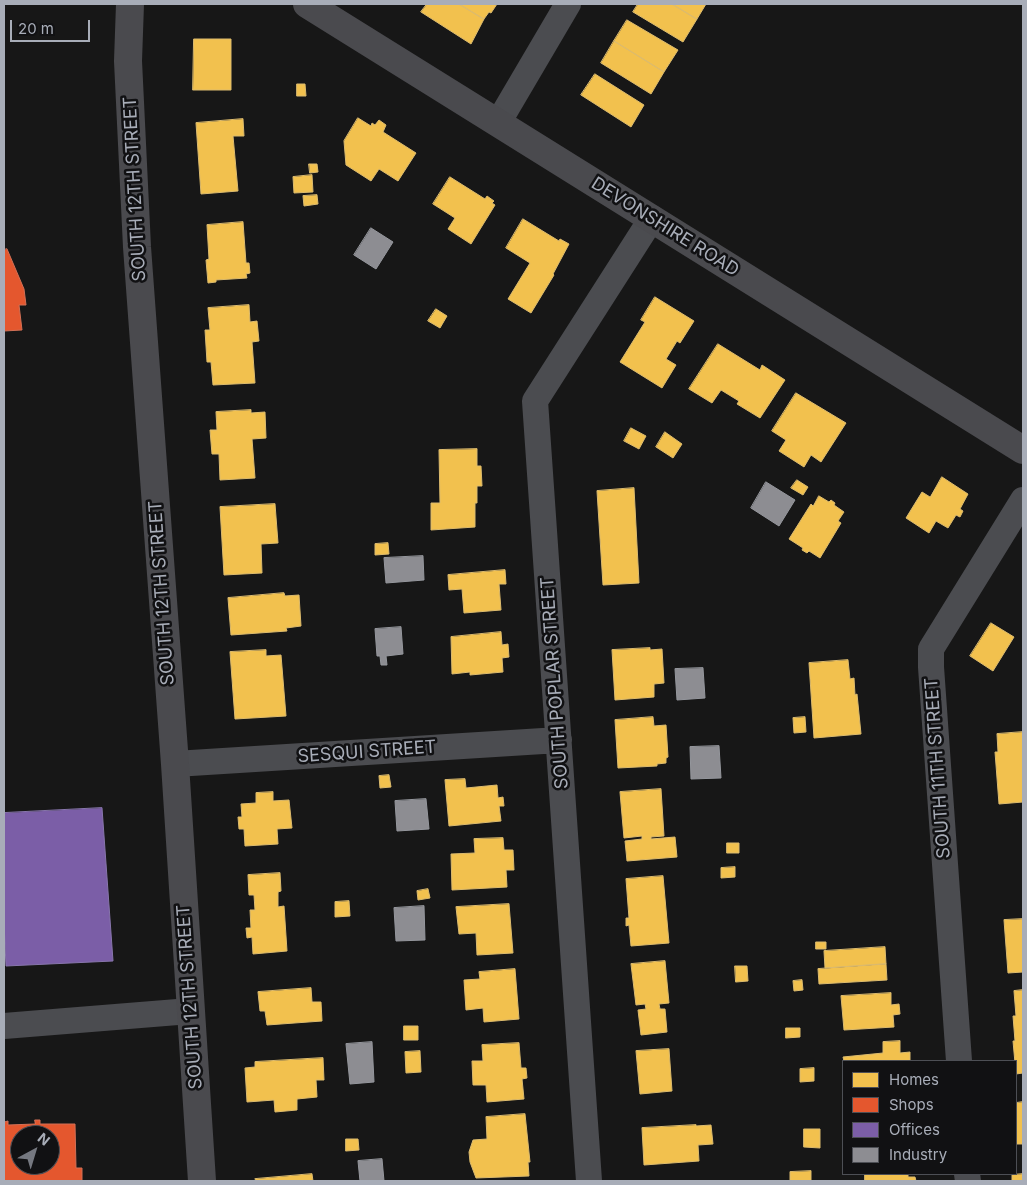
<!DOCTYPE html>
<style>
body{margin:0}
#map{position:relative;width:1027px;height:1185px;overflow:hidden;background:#171717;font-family:Inter,sans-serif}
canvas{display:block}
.frame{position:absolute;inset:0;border:5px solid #a8adb8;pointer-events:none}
.legend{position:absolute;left:842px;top:1060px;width:175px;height:115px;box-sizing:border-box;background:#111113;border:1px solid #4d4f55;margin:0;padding:6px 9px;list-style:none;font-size:15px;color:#a8adb8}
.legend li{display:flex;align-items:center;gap:10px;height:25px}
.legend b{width:25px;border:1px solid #4d4f55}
.north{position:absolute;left:10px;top:1125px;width:50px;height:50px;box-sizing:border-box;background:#111113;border:1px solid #4d4f55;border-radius:50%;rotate:39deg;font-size:14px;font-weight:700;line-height:20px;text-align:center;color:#a8adb8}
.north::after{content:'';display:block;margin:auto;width:18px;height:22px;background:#757880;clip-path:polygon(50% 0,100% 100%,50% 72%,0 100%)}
.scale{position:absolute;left:10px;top:20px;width:80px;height:22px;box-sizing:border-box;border:2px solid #a8adb8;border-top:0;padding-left:6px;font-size:15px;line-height:18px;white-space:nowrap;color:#a8adb8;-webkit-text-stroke:4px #111113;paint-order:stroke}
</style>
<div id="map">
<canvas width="1027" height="1185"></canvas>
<div class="frame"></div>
<ul class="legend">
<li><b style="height:14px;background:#f2c14e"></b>Homes</li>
<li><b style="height:14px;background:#e4572e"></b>Shops</li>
<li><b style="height:14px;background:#7b5ea7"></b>Offices</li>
<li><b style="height:14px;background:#8d8d92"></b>Industry</li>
</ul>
<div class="north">N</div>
<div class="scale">20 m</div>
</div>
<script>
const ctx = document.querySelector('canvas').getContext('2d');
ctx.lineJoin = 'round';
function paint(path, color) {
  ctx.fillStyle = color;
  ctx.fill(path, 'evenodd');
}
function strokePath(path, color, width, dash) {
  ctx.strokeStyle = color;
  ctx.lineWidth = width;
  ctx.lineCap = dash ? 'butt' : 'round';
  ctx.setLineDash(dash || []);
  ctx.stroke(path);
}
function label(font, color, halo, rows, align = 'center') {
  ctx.font = font + ' Inter,sans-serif';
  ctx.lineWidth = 5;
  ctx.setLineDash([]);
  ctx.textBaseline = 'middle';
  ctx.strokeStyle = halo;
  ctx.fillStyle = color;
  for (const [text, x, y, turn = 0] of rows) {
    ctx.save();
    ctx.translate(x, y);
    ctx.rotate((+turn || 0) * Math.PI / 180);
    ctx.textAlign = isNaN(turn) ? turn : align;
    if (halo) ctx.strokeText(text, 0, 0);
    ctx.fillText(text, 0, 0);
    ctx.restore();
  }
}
const homes = new Path2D(`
 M427,4H459L484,19L471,44L421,12Z
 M459,4H497L491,13L489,12L484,19Z
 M638,4H672L697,19L683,42L633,12Z
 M672,4H706L697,19Z
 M627,20L678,50L664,72L614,41Z
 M194,39H231V90H193Z
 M614,41L664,72L651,94L601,63Z
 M595,74L644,105L631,127L581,95Z
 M297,84H305L306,96H297Z
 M358,118L371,126L372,123L375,125L379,120L386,125L383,132L416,153L398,181L379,169L371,181L346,165L344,141Z
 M243,119L244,136H233L238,191L201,194L196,123Z
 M309,164H317L318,172L310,173Z
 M312,175L313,192L294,193L293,177Z
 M450,177L485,199L487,196L494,201L492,203L495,205L471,244L448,229L455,218L433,204Z
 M317,195L318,204L304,206L303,196Z
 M523,219L559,241L560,239L569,244L553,274L554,275L531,313L508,299L530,263L506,248Z
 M243,222L246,263H249L250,273L246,274L247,278L216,280V282L208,283L206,260L209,259L207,225Z
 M655,297L694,321L680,343L677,341L666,359L676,365L662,388L620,362L645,322L641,320Z
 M249,305L250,322L257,321L259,341L252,342L255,383L213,385L211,362H207L205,330H210L208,308Z
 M436,309L447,316L440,328L428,321Z
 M718,344L760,370L762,365L785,380L760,418L737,404L739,401L721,390L712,403L689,389Z
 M796,393L846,423L821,462L811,455L804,467L779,451L786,440L772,431Z
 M251,410V413L265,412L266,438L252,439L255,478L220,480L219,454H212L210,430H217L216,412Z
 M631,428L646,436L639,449L624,441Z
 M665,432L682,444L673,458L656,447Z
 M477,449V466H481L482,486H477V503H475V527L431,530V503H440L439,450Z
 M942,477L968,494L960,509L963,511L960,517L956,515L948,528L936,521L929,533L906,518L922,492L930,497Z
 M797,480L808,487L803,495L791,488Z
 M634,488L639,583L603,585L597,491Z
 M819,496L829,502L831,500L835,503L834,505L844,512L838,521L841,523L820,558L809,551L807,553L802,550L803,548L789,539L811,504L813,506Z
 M275,504L278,543L261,544L262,573L224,575L220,507Z
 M388,543L389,554L375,555V544Z
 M505,570L506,584H499L501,610L464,613L462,589L449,590L448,575Z
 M284,593L285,596L299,595L301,626L286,628L287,631L231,635L228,598Z
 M991,623L1014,637L993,671L970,656Z
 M501,632L502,645L508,644L509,657L502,658L503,672L470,675V672L452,674L451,637Z
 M650,648V650L662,649L664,683L654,684V697L615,700L612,650Z
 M266,650V656L281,655L286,716L235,719L230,652Z
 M848,660L850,679L854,678L855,695L857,694L861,734L814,738L809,663Z
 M653,717L654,726L666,725L668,757L666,758V763L657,764V766L618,768L615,720Z
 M805,717L806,732L794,733L793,718Z
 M1023,732V802L999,804L995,752H998L997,734Z
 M389,775L391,787L380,788L379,776Z
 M465,779L466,788L497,785L498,798L503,797L504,806H499L501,821L449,826L445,780Z
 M661,789L664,836L651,837V839L675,837L677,857L627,861L625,841L642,839V836L624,838L620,792Z
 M273,792V801L289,800L292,828L277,829L278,844L245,846L244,829H239L238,817H242L241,804L256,803V793Z
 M503,838L504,850H513L514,870H506L507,887L452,890L451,854L475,853L474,839Z
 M727,843H739V853H727Z
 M735,867V877L721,878V868Z
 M280,873L281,891L278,892V907L284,906L287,951L253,954L252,937L247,938L246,928H251L250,910H255L254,895H249L248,875Z
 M663,876L669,943L631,946L629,925L626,926V918H629L626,879Z
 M428,889L430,898L418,900L417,891Z
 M349,901L350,916L335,917V902Z
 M509,904L513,953L477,955L476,933L459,934L456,907Z
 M1023,919V972L1008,973L1004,920Z
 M816,942H826V949H816Z
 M885,947L886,964L825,968L824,951Z
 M665,961L669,1003L659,1004L660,1009H665L667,1032L641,1035L638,1010L646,1009L645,1004L636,1005L631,964Z
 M886,964L887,980L819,984L818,969Z
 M735,966H747L748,981L736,982Z
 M515,969L519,1019L484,1022L483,1008L466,1010L464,980L480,979L479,972Z
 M802,980L803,990L794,991L793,981Z
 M311,988L312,1002H321L322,1021L267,1025L265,1011H260L258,992Z
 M1023,990V1073L1016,1074L1013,1041H1015L1013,1016H1016L1014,991Z
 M891,993V1005L899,1004L900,1014L893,1015L894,1027L844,1030L841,996Z
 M404,1026H418V1040H404Z
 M786,1028H800V1037L786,1038Z
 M900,1041V1053L910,1052V1061H844L843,1057L883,1053V1042Z
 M519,1043L521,1068H526L527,1078L522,1079L524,1099L487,1102L486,1085H473L472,1061H483L482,1045Z
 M669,1049L672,1091L640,1094L636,1051Z
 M420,1051L421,1072L406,1073L405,1052Z
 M323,1058L324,1080H316L317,1097L297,1099V1110L275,1112L274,1100L247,1102L245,1068L255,1067V1062Z
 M814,1068V1081L800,1082V1069Z
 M1023,1102V1144H1016V1103Z
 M525,1114L530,1162H528L529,1176L476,1178L470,1162L469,1152L473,1140L487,1139L486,1117Z
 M696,1125V1126L711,1125L713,1144L698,1145L699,1161L644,1165L642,1128Z
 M804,1129H820V1148L804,1147Z
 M346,1139H358L359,1150L346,1151Z
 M811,1171V1181H790V1172Z
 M312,1174L313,1181H256L255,1179Z
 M865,1174H908V1177H915L916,1181H865Z
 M1023,1174V1181H1012V1175Z`);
paint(homes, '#f2c14e');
strokePath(homes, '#dcbb6e', 1);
const shops = new Path2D(`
 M7,249L24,289L26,305H19L22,330L4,331V250Z
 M35,1120H40V1124H75L76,1168H82V1181H4V1122L8,1121V1125L35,1124ZM20,1135H50V1165H20Z`);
paint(shops, '#e4572e');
strokePath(shops, '#d27157', 1);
const offices = new Path2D(`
 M102,808L113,961L6,966L4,922V813Z`);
paint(offices, '#7b5ea7');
strokePath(offices, '#8876ac', 1);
const industry = new Path2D(`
 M371,228L393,242L376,269L354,255Z
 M766,482L795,500L779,526L751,508Z
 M423,556L424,580L386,583L384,558Z
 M401,627L403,654L386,656L387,665H381L380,656H377L375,629Z
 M703,668L705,698L677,700L675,669Z
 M719,746L721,778L691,779L690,747Z
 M426,799L429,829L397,831L395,801Z
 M424,906L425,940L396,941L394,908Z
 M372,1042L374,1082L350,1084L346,1044Z
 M382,1159L384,1181H360L358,1161Z`);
paint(industry, '#8d8d92');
strokePath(industry, '#95979d', 1);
strokePath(new Path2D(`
 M498,123L568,4
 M175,764L559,740
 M4,1026L190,1011
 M959,1061L931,667V649L1023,500
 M967,1174L968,1181
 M589,1181L535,401L652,218`), '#4b4c50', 26);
strokePath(new Path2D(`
 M130,4L128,61L137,247L175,764L202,1181
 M307,4L1023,450`), '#4a4a4e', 28);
label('18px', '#a8adb8', '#111113', [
 ["SOUTH 12TH STREET",135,189,-93],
 ["DEVONSHIRE ROAD",665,227,32],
 ["SOUTH 12TH STREET",162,593,-94],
 ["SOUTH POPLAR STREET",555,683,-94],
 ["SESQUI STREET",367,752,-4],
 ["SOUTH 11TH STREET",938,768,-94],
 ["SOUTH 12TH STREET",190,997,-94]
]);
</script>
